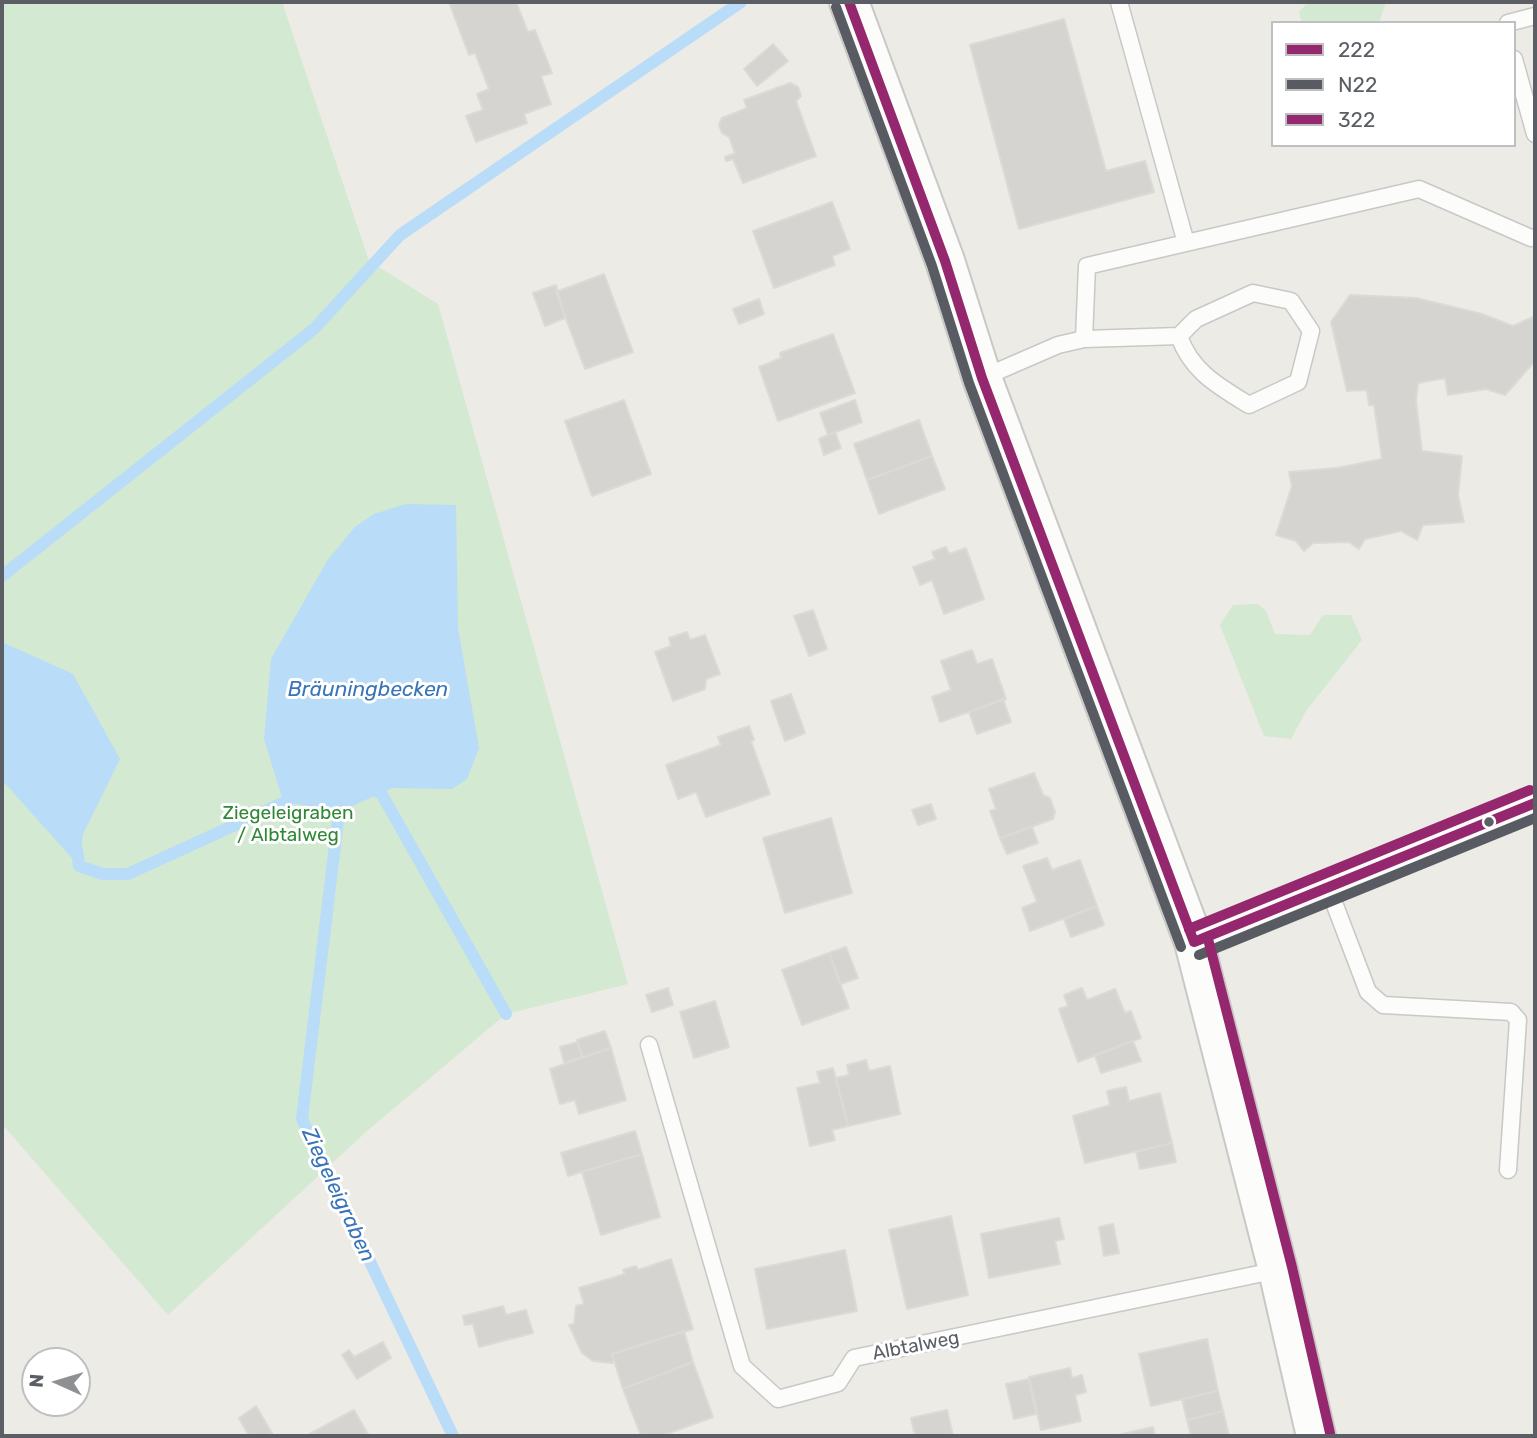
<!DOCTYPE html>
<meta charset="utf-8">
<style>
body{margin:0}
#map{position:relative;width:1537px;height:1438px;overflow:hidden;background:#ecebe6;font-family:Rubik,sans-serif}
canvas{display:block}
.frame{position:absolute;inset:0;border:4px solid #5b5f65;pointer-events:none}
.legend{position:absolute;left:1271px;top:21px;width:245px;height:126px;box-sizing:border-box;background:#fff;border:2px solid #bdbfc1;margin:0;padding:9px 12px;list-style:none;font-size:21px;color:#5b5f65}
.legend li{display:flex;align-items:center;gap:14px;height:35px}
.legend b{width:35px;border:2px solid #bdbfc1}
.north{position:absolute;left:21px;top:1347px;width:70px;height:70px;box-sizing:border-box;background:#fff;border:2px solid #bdbfc1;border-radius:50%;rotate:274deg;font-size:19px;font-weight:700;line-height:28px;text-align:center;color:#5b5f65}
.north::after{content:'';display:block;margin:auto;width:24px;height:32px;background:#8e9092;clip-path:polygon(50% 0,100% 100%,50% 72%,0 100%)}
</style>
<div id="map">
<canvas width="1537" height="1438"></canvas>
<div class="frame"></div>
<ul class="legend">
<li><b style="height:9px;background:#95276e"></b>222</li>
<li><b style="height:9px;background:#595b62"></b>N22</li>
<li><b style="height:9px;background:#95276e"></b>322</li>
</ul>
<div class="north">N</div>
</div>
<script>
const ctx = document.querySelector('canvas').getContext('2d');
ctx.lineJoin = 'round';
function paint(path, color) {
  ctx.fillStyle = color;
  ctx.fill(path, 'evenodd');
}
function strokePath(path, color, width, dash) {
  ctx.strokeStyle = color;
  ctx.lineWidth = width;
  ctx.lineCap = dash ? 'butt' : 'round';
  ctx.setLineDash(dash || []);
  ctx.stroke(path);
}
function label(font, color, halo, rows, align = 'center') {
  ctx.font = font + ' Rubik,sans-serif';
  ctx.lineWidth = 6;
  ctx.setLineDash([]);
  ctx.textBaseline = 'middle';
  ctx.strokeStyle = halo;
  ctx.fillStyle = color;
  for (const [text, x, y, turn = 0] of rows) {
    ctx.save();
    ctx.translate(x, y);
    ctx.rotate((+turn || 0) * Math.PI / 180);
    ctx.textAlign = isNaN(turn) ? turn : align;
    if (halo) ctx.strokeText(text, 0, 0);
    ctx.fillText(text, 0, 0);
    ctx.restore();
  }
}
paint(new Path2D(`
 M2,2H282L369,261L438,304L628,984L506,1014L367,1131L168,1315L2,1124Z
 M1308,2H1386L1379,23H1302L1299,12Z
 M1258,604L1266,611L1275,634L1310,635L1323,615H1351L1362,640L1306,711L1291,739L1264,736L1220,625L1233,605Z`), '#d3e9d1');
paint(new Path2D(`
 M406,504L456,505L458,628L479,748L467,779L452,789L392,788L339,812L283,801L264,739L271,659L327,561L355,527L374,514Z
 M2,642L73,674L120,759L83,834L79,866L2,780Z`), '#b9dcf8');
strokePath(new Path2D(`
 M2,576L314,329L400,235L741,2
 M366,788L381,793L506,1014
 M333,799L339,812L302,1119L453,1436
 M77,850L79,866L103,874H128L296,797`), '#b9dcf8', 12);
const building = new Path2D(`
 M449,2H516L528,32L535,30L552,73L541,76L551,104L524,114L527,123L476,142L466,116L483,110L477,94L489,89L475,53L469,55Z
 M1064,19L1106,171L1145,161L1154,192L1019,229L970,45Z
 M773,44L788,61L757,86L744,69Z
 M790,83L798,87L801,96L796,101L816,156L743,183L733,159L726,161L725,157L735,153L729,137L722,133L719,125L722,118L747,108L744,100Z
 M832,202L850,249L832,256L835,265L774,288L753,231Z
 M604,274L633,352L585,369L556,292Z
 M556,285L565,318L545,326L533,293Z
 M1350,295L1416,298L1482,314L1513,326L1535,316V361L1505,395L1486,389L1448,395L1445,378L1418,383L1416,402L1422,451L1462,456L1458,495L1464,522L1423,525L1417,540L1401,531L1365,539L1359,549L1349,542L1313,543L1304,551L1296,541L1276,535L1292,486L1289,472L1337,468L1382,459L1374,405H1369L1367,390L1347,391L1331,322Z
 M759,299L764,314L739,324L733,309Z
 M833,334L855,393L778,421L759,367L781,358L780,353Z
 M624,400L651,474L592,496L565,421Z
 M855,400L862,422L828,435L820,413Z
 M919,420L932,456L867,480L854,444Z
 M835,432L841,448L824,455L819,439Z
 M932,456L945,489L879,514L867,480Z
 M946,547L949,554L966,548L984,599L944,614L932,580L920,585L913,567L935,559L932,552Z
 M813,610L827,649L809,656L794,616Z
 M687,632L690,640L705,635L720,674L706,679L705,689L673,701L655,652L671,646L669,638Z
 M972,650L977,664L992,659L1006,699L940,722L932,697L951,690L941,661Z
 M791,694L805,733L785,741L771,701Z
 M1003,699L1011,722L977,734L969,712Z
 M749,726L754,740L751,741L770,794L706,817L696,792L678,799L666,765L721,745L718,737Z
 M1034,773L1043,795L1050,798L1055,812L1053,819L1000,838L990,811L996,809L989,789Z
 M931,804L936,819L918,825L912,810Z
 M831,818L852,893L785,913L763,838Z
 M1032,827L1038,843L1007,854L1000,838Z
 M1047,858L1052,870L1080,860L1097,906L1030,931L1022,908L1037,902L1023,866Z
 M1097,906L1104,925L1071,937L1064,919Z
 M846,947L858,978L841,984L829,953Z
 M829,953L849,1008L802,1025L782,970Z
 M668,988L673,1005L652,1012L646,995Z
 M1082,988L1087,1000L1115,989L1125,1013L1131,1011L1141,1038L1078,1062L1059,1009L1068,1006L1064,995Z
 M715,1001L729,1047L694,1058L680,1012Z
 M605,1031L611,1048L582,1057L577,1040Z
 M1133,1041L1141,1061L1101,1073L1095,1055Z
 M578,1042L582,1057L564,1062L560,1047Z
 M611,1048L626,1100L579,1114L575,1100L560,1104L550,1069Z
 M866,1060L869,1071L890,1066L900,1114L848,1126L836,1078L849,1075L847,1065Z
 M833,1068L848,1126L832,1130L835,1140L810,1146L797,1088L820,1083L817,1072Z
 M1126,1087L1129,1101L1160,1093L1172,1143L1085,1163L1073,1116L1110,1105L1107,1091Z
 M635,1131L642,1154L568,1176L561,1153Z
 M1172,1143L1176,1162L1140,1169L1136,1152Z
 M642,1154L660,1217L601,1235L582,1172Z
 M951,1216L968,1295L907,1309L889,1230Z
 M1059,1218L1064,1239L1055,1241L1060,1264L989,1278L981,1234Z
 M1113,1224L1119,1253L1104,1256L1099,1227Z
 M845,1250L857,1311L767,1329L755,1269Z
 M671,1259L693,1329L612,1354L614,1362L612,1363L593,1361L582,1353L569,1325L574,1324L576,1306L584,1304L579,1288L625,1274L623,1270L636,1266L638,1270Z
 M503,1306L506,1315L526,1310L533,1333L479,1347L473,1324L465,1325L463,1316Z
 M684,1331L693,1362L623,1389L612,1354Z
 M1207,1339L1218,1391L1151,1406L1139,1354Z
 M383,1342L391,1358L357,1379L342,1355L349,1350L354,1357Z
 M693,1362L713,1417L661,1436H641L623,1389Z
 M1070,1368L1072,1378L1082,1375L1086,1392L1075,1395L1081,1421L1041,1430L1029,1377Z
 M1029,1379L1036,1414L1014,1419L1006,1384Z
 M1218,1391L1223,1411L1187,1420L1182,1399Z
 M256,1406L273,1435L270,1436H249L239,1418Z
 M354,1410L369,1436H306Z
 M947,1410L953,1436H915L911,1418Z
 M1223,1411L1229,1436H1191L1187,1420Z
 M1153,1427L1155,1436H1119L1118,1435Z`);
paint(building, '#d6d4d1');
strokePath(building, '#dcdad5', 2);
const service = new Path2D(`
 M1508,23L1535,16
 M1514,59L1535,134
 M1186,243L1419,189L1531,238
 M1084,339L1087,266L1186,243L1119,2
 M982,378L1058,345L1084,339L1179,336L1196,319L1253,293L1291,301L1311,331L1298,382L1249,405C1218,386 1191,371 1179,336
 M1328,887L1368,992L1383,1005L1511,1012L1518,1020L1508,1170
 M649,1045L742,1366L778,1399L838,1383L854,1358L1278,1270`);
const minor = new Path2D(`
 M1194,942L1535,803`);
const tertiary = new Path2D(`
 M849,2L945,261L982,378L1194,942L1278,1270L1316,1436`);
strokePath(service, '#c8c8c7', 19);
strokePath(minor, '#c8c8c7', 35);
strokePath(tertiary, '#c8c8c7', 42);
strokePath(service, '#fcfcfb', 16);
strokePath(minor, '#fcfcfb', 32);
strokePath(tertiary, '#fcfcfb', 38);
strokePath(new Path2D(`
 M849,2L945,261L982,378L1194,942
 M1194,942L1535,803`), '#95276e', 10);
strokePath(new Path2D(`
 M836,7L932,266L969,383L1181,947
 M1199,955L1535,818`), '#595b62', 10);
strokePath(new Path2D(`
 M1189,929L1530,790
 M1208,939L1292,1267L1330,1433`), '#95276e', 10);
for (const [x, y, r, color] of [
 [1489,822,6,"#5b5f65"]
]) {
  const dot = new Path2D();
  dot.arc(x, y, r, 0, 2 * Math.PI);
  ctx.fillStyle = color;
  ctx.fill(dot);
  strokePath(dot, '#fff', 2.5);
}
label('19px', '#308736', '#fff', [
 ["Ziegeleigraben",288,814],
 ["/ Albtalweg",288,836]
]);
label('19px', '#5b5f65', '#fff', [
 ["Albtalweg",916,1346,-11]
]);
label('italic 21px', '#3a75b7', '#fff', [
 ["Bräuningbecken",368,690],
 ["Ziegeleigraben",338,1195,65]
]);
</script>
